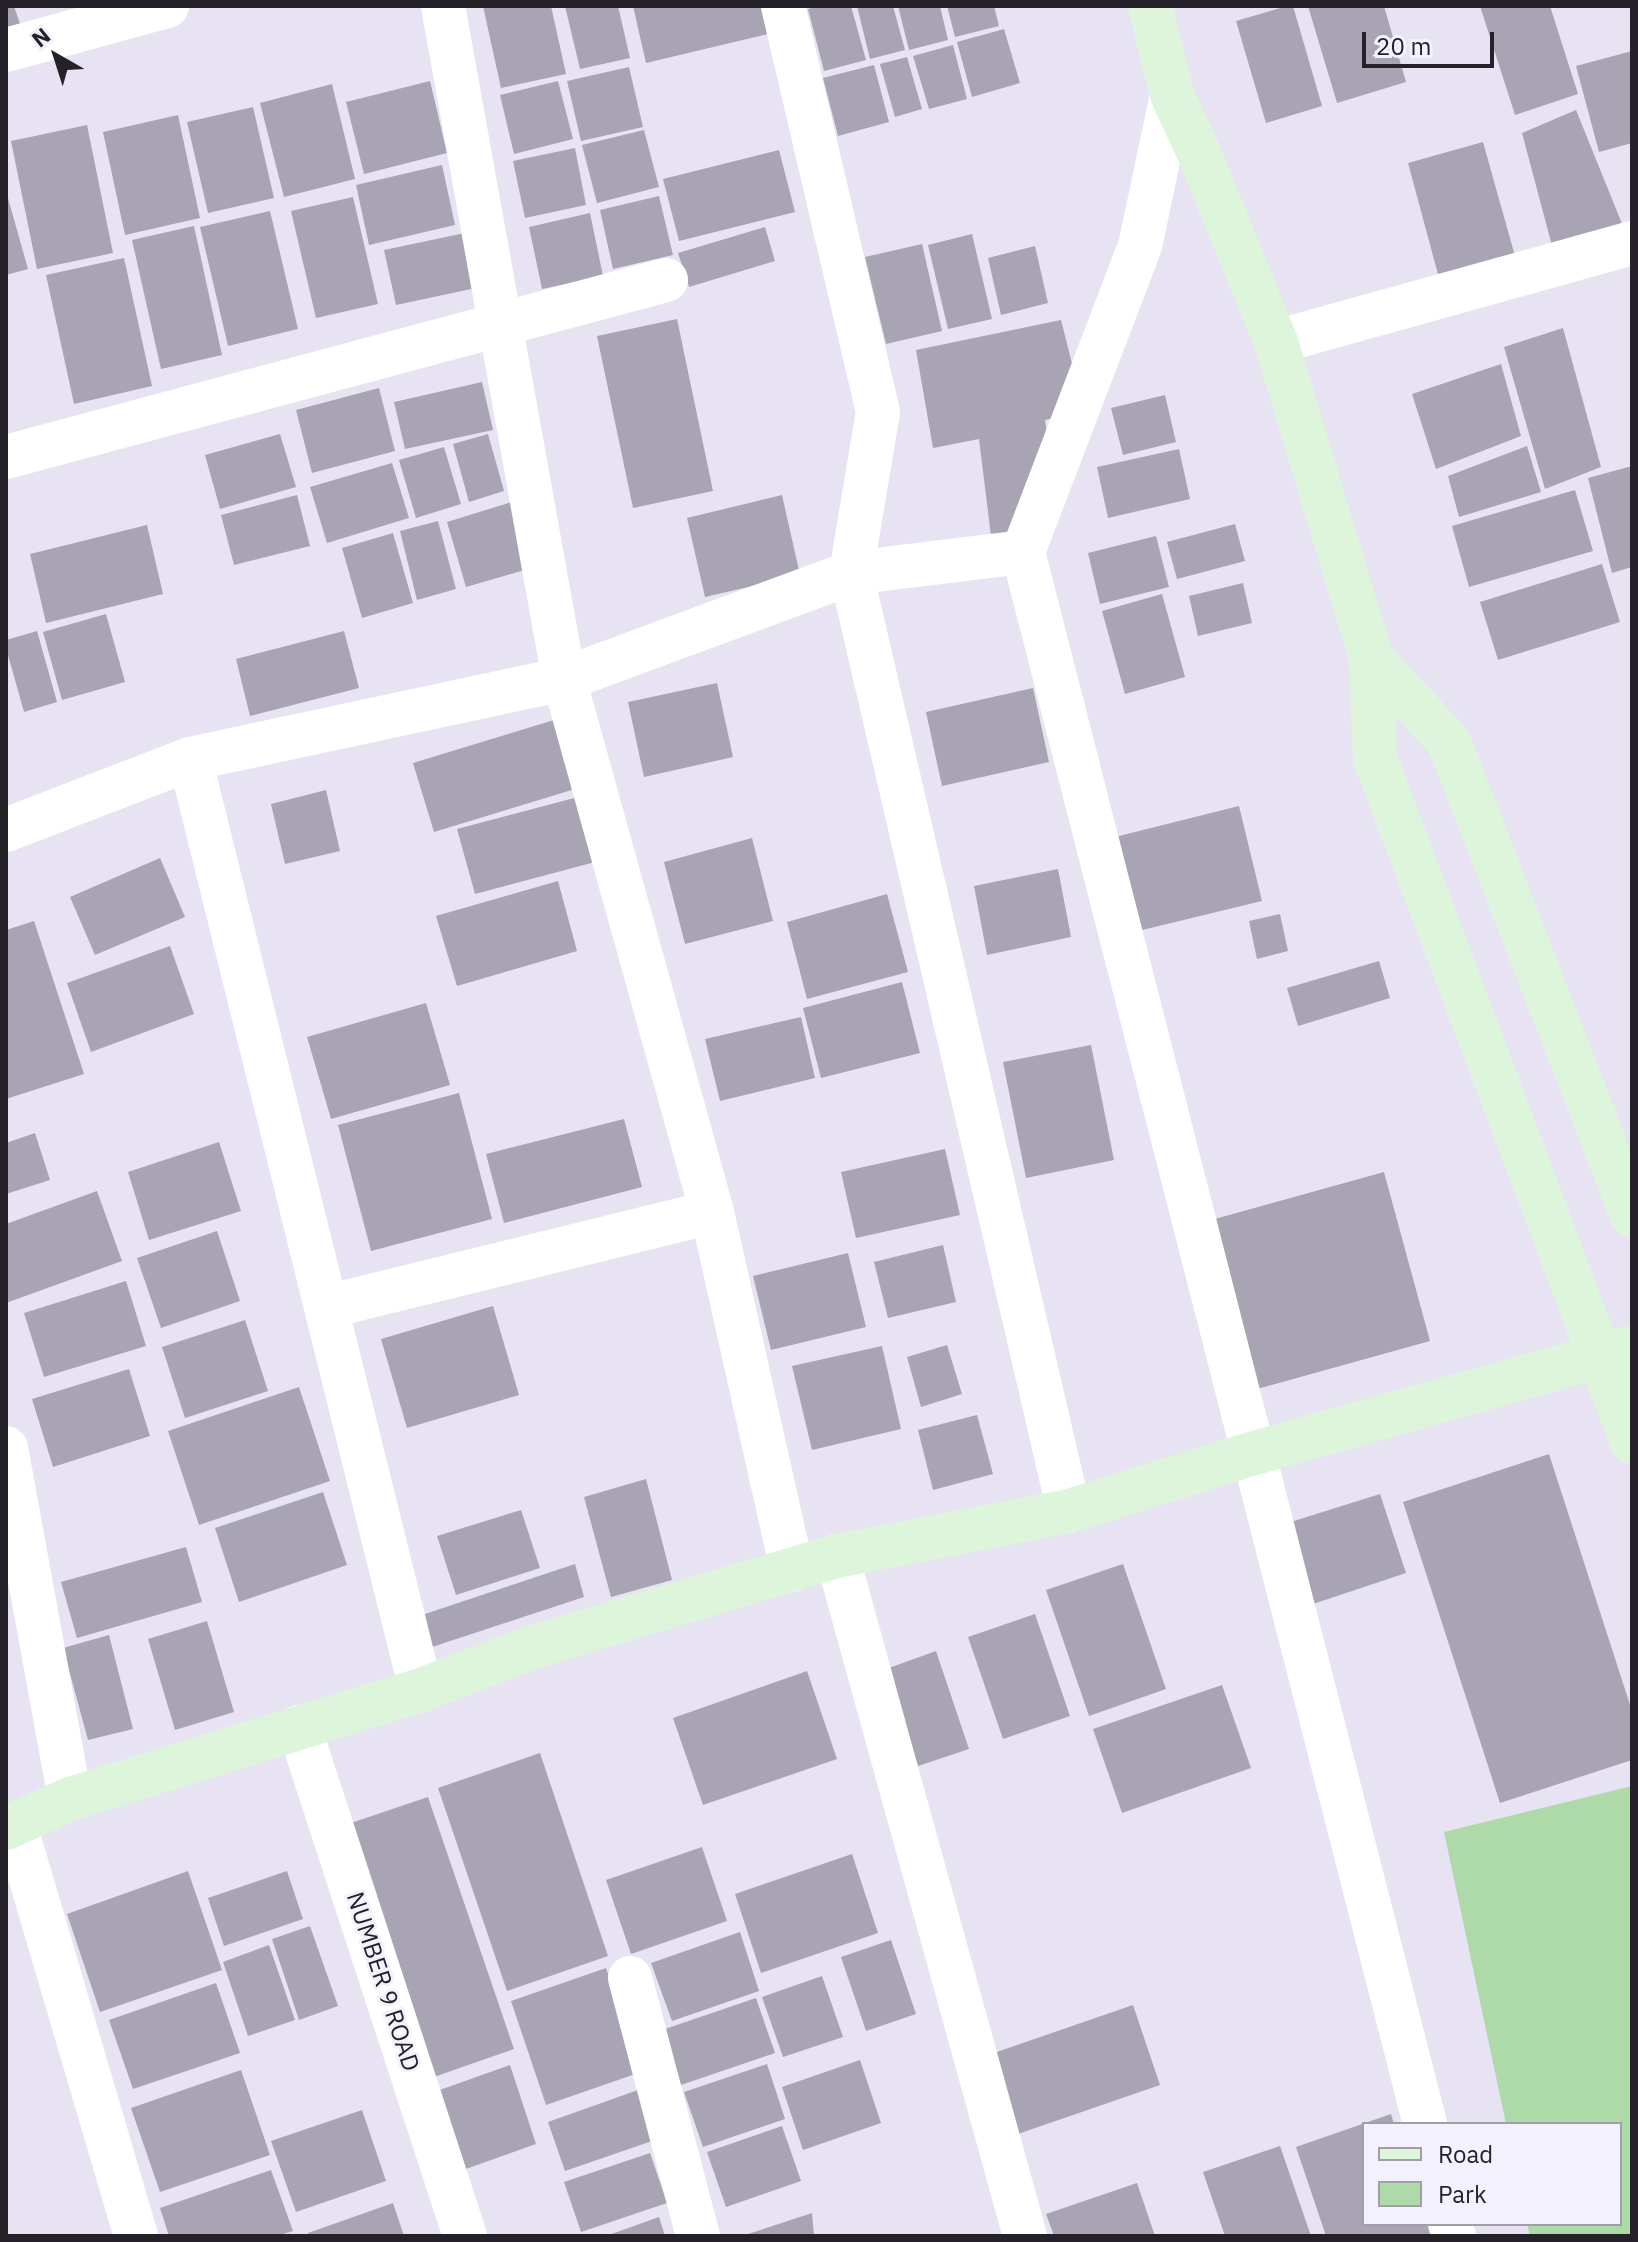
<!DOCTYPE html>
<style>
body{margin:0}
#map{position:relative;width:1638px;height:2242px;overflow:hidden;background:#e7e3f3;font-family:"IBM Plex Sans",sans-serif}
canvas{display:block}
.frame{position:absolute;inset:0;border:8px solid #242228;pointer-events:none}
.legend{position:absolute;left:1362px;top:2122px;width:260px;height:104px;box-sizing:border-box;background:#f4f1fe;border:2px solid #a19ea8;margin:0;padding:10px 14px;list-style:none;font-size:24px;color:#242228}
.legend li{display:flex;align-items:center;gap:16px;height:40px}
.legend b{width:40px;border:2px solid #a19ea8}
.north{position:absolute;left:16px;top:16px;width:80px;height:80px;-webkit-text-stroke:6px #f4f1fe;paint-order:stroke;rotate:321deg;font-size:22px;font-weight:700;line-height:32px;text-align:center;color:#242228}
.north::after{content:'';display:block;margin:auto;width:28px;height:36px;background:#242228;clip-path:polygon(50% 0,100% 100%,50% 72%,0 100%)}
.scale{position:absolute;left:1362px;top:32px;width:132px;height:36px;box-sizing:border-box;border:4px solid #242228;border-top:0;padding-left:10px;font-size:24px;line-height:28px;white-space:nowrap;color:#242228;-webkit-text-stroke:6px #f4f1fe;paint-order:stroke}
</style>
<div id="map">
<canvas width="1638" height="2242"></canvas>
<div class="frame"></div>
<ul class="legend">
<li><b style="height:10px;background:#ddf5db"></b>Road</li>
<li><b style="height:22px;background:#aed9a8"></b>Park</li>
</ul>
<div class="north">N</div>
<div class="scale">20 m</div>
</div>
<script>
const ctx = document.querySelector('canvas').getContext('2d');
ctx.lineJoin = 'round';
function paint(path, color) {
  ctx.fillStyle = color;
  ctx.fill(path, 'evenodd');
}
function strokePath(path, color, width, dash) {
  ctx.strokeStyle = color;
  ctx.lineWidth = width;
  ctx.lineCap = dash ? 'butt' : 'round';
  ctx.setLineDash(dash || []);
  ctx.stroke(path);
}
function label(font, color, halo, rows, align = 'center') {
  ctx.font = font + ' "IBM Plex Sans",sans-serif';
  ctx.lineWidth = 6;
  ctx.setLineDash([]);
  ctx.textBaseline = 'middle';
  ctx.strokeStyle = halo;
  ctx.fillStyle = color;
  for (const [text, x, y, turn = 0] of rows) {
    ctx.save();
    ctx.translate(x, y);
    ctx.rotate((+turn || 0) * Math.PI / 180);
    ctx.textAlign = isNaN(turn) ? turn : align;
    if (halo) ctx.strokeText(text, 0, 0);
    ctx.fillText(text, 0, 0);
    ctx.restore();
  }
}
paint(new Path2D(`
 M1632,1786V2236H1530L1527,2224H1620V2124H1506L1444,1832Z`), '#aed9a8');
paint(new Path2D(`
 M6,6H14L23,33L6,39Z
 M483,6H551L566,74L501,88Z
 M565,6H618L630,58L580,69Z
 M633,6H762L768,34L646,63Z
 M819,6H851L866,60L824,71L808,9Z
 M857,6H893L905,50L870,59Z
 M898,6H940L948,40L909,50Z
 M947,6H994L999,26L955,37Z
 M1287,6H1293L1322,106L1266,123L1236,21Z
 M1308,6H1384L1406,82L1337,103Z
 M1480,6H1550L1578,94L1515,115Z
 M1004,29L1020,83L972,97L957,42Z
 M953,45L967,99L929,109L913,56Z
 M1632,51V143L1599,152L1576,66Z
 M907,57L922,109L895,117L880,64Z
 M874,65L889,122L838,136L823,78Z
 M629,67L643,127L581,141L567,81Z
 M430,81L447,153L364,174L346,102Z
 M558,81L573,139L514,154L500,95Z
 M332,84L355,179L284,197L260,103Z
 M253,107L274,198L208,213L187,122Z
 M1576,110L1627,236L1555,257L1522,133Z
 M178,115L200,218L125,235L103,132Z
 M87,125L113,253L37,269L11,141Z
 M644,130L659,187L597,203L582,145Z
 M1483,142L1515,256L1439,278L1408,163Z
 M575,148L586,205L525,218L513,161Z
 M779,150L795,212L679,241L663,179Z
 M442,165L455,225L369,245L356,185Z
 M6,191L28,269L6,275Z
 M659,196L673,255L613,269L600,210Z
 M353,197L378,304L316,318L291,211Z
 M270,211L298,329L228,346L200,227Z
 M590,213L603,276L542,289L529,227Z
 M194,226L222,355L161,369L132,240Z
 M765,227L775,261L689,287L678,253Z
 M465,233L476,288L396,305L384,250Z
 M972,234L992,319L948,329L928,245Z
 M922,244L942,331L886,344L865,257Z
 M1035,246L1048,303L1001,315L988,258Z
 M124,258L152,386L74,404L46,275Z
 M677,319L713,491L633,508L597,336Z
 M1061,320L1076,379H1066L1072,414L1045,420L1050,453L1024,530L991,536L979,439L933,448L916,350Z
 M1563,328L1601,467L1545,489L1504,347Z
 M1501,364L1521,436L1436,469L1412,394Z
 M482,382L493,430L405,449L394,402Z
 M379,388L395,451L312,473L296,410Z
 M1165,395L1176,442L1123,455L1111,408Z
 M280,434L296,487L220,509L205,455Z
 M488,434L504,491L469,502L453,444Z
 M1527,446L1541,492L1459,517L1448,476Z
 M444,447L461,504L416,518L399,460Z
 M1179,449L1190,499L1108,518L1097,467Z
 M392,463L409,518L327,543L310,487Z
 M1632,466V567L1612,573L1588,478Z
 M1575,490L1593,551L1469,587L1452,526Z
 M297,495L310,546L234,565L221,515Z
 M782,495L800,575L705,597L687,518Z
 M515,501L535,567L466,587L447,522Z
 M438,521L456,589L417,600L400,531Z
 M1235,524L1245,561L1177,579L1167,542Z
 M147,525L163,594L46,623L30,554Z
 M393,533L413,603L362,618L342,548Z
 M1156,536L1169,587L1100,604L1088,553Z
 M1602,564L1620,622L1498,660L1480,602Z
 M1243,583L1252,623L1198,636L1189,596Z
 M1162,594L1185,677L1125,694L1102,611Z
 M106,614L125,682L62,700L43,632Z
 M37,631L57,702L24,712L6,648V640Z
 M344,631L359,688L250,716L236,659Z
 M717,683L733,757L644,777L628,702Z
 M1033,688L1049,762L942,786L926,712Z
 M554,720L575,789L434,832L413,763Z
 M326,790L340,851L285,864L271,804Z
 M578,797L595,862L475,894L457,829Z
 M1239,806L1262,901L1138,931L1115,837Z
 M752,838L773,921L685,944L664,862Z
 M160,858L185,917L95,955L70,897Z
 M1058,869L1071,937L987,955L974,886Z
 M558,881L577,951L457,986L436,916Z
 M887,894L908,972L807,999L787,922Z
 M1280,914L1288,951L1257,959L1249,921Z
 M34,921L84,1074L6,1099V930Z
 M170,946L194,1014L91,1052L67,983Z
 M1379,961L1390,998L1298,1026L1287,988Z
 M902,982L920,1053L821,1078L803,1008Z
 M426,1003L450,1085L331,1119L307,1037Z
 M801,1017L815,1078L720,1101L705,1039Z
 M1091,1045L1114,1160L1026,1178L1003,1062Z
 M459,1093L492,1219L371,1251L338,1125Z
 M624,1119L642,1187L504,1223L486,1154Z
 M35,1133L50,1180L6,1194V1143Z
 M219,1142L241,1211L149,1240L128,1172Z
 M945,1149L960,1215L856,1238L841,1172Z
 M1384,1172L1430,1341L1250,1391L1204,1222Z
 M97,1191L122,1261L6,1303V1224Z
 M217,1231L240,1301L161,1328L137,1258Z
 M943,1245L956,1302L888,1318L874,1262Z
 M848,1253L866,1327L771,1350L753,1276Z
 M126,1281L146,1346L44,1377L24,1313Z
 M493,1306L519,1395L407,1428L381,1339Z
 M245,1320L268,1391L185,1418L162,1347Z
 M947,1345L962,1394L921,1407L907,1357Z
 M882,1346L901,1429L812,1450L792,1366Z
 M129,1369L150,1436L53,1467L32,1399Z
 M299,1387L330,1481L199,1525L168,1431Z
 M977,1415L993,1474L933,1490L918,1430Z
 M1549,1454L1632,1711V1760L1500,1803L1403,1502Z
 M646,1479L672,1580L611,1597L584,1497Z
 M323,1492L347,1565L239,1602L215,1528Z
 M1380,1494L1406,1573L1304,1607L1278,1526Z
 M521,1510L540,1568L456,1595L437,1536Z
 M186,1547L202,1602L77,1638L61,1582Z
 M575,1564L584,1597L432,1647L422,1615Z
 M1123,1564L1166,1689L1089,1716L1046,1590Z
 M1035,1614L1070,1716L1003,1739L968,1637Z
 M207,1621L234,1712L175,1730L148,1639Z
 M109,1635L133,1729L88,1740L63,1648Z
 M936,1651L969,1749L918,1766L886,1669Z
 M807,1671L837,1759L703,1805L673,1718Z
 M1222,1685L1251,1768L1122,1813L1093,1729Z
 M540,1753L608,1956L507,1991L438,1788Z
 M428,1797L514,2049L431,2078L345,1825Z
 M702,1847L727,1921L631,1954L606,1880Z
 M852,1854L878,1933L761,1973L735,1894Z
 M188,1871L222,1970L100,2012L67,1914Z
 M287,1871L303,1919L224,1946L208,1898Z
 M310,1926L338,2006L299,2020L272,1939Z
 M740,1932L759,1991L672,2021L651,1963Z
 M891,1940L916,2014L866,2031L841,1957Z
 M269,1945L295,2020L248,2036L223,1962Z
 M606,1968L641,2072L546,2105L511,2001Z
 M822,1976L843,2037L783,2057L762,1997Z
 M216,1983L240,2053L133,2089L109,2020Z
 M756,1998L775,2053L681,2085L662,2030Z
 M1133,2005L1160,2085L1015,2135L988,2055Z
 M860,2060L881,2123L803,2150L782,2087Z
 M767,2064L785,2119L703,2147L684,2092Z
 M510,2065L536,2144L463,2170L437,2091Z
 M241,2070L270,2155L160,2192L131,2108Z
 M638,2090L655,2140L565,2171L548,2122Z
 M362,2110L386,2181L296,2212L271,2141Z
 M1391,2114L1394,2124H1364V2224H1428L1432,2236H1326L1296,2147Z
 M782,2126L801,2181L726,2207L707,2152Z
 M1280,2146L1311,2236H1225L1203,2172Z
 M650,2153L667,2203L581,2232L564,2182Z
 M271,2170L293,2231L277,2236H169L160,2208Z
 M1137,2183L1155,2236H1054L1046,2214Z
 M393,2203L404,2236H309L308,2233Z
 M812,2213L814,2236H745V2235Z
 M659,2217L665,2236H606Z`), '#a8a4b3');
strokePath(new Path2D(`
 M443,6L564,679L712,1212L792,1570
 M783,6L878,412L851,573L1069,1511
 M6,50L167,6
 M1172,95L1140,246L1023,552L1425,2124
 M1276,342L1632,243
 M6,457L666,280
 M190,759L421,1690
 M6,830L190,759L564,679L851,573L1023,552
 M326,1307L712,1212
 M6,1448L70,1799
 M837,1556L1025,2236
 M299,1727L465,2236
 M15,1825L136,2236
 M630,1978L698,2236
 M1450,2224L1454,2236`), '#fff', 44);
strokePath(new Path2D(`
 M1150,6L1172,95L1198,151L1276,342L1371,658L1375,758L1632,1442
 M1371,658L1449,742L1632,1215
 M6,1828L70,1799L421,1690L533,1647L837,1556L1069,1511L1254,1453L1632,1347`), '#ddf5db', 44);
label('24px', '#242228', '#f4f1fe', [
 ["NUMBER 9 ROAD",382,1982,72]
]);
</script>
